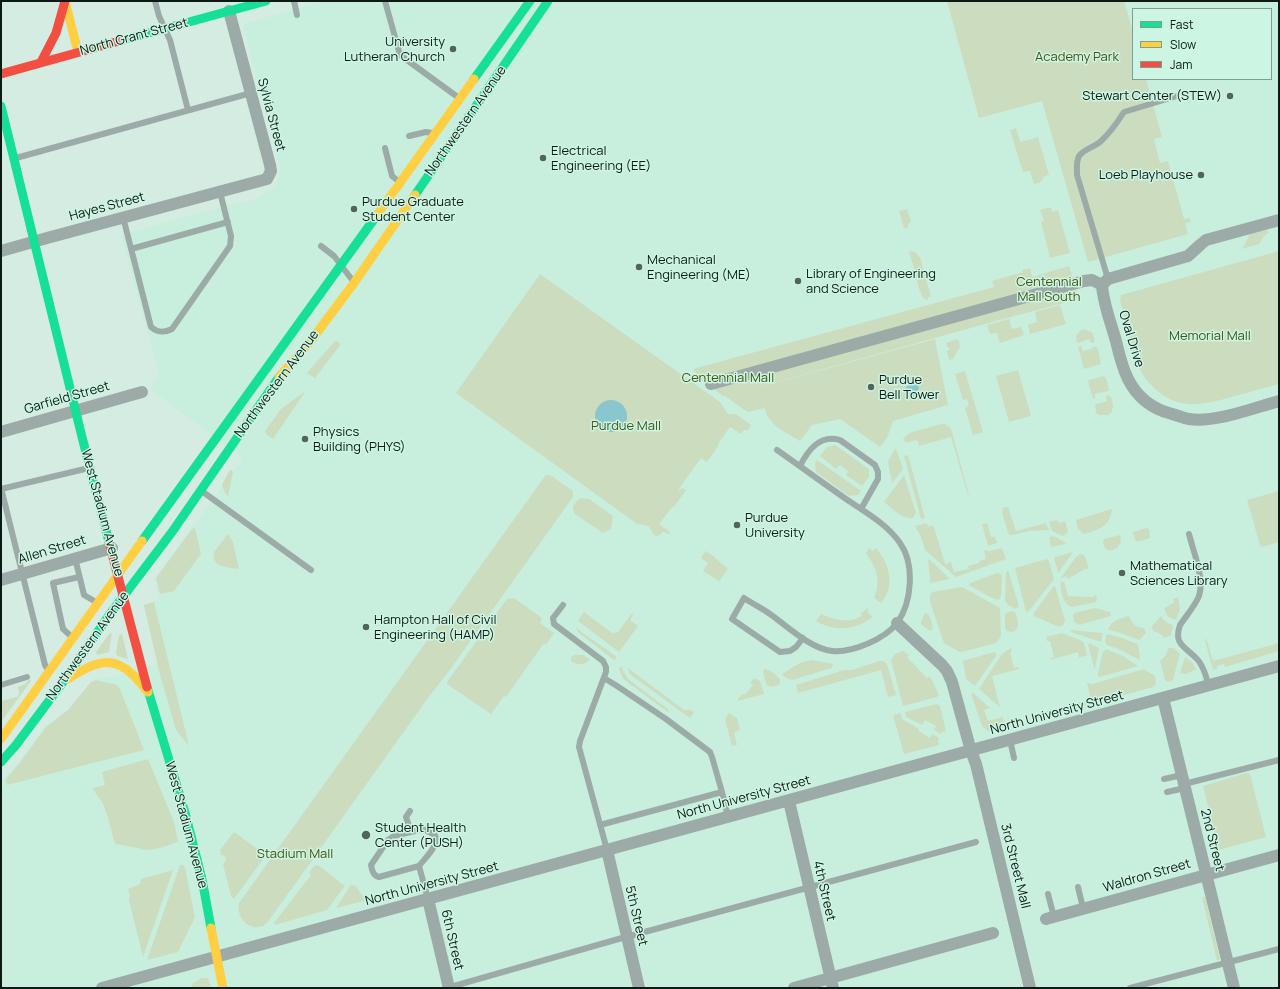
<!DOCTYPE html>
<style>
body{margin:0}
#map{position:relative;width:1280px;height:989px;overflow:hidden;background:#d5ece2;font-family:Manrope,sans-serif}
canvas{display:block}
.frame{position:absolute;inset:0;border:2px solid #0b1a14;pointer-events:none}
.legend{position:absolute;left:1132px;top:8px;width:140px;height:72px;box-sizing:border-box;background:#ccf5e3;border:1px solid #7f9d90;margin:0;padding:5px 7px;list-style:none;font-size:12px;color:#0b1a14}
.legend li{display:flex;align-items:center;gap:8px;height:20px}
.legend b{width:20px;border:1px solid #7f9d90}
</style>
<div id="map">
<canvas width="1280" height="989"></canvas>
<div class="frame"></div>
<ul class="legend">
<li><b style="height:5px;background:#16e098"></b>Fast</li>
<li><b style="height:5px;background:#ffcf43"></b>Slow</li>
<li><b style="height:5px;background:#f24e42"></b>Jam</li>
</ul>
</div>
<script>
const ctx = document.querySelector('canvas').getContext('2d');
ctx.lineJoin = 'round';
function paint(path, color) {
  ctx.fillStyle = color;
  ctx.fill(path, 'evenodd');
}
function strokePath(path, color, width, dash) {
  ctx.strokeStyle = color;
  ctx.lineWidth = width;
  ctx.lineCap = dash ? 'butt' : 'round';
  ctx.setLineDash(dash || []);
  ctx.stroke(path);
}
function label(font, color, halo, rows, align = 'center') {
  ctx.font = font + ' Manrope,sans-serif';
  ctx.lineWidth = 3;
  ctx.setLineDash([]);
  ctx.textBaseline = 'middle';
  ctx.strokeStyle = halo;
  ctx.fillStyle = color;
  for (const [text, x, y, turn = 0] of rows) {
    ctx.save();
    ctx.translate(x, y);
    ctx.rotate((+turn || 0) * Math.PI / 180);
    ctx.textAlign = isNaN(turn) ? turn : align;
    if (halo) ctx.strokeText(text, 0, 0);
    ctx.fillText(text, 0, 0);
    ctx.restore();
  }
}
paint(new Path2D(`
 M325,1H1279V988H1V781L17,764L45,726L68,710L94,678L113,677L158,664L143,604L159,600L155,578L243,458L150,389L159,374L121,235L240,202H249L265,194L275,186L279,178L280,168L243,24ZM1133,9H1271V79H1133Z`), '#c8eedd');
paint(new Path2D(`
 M947,1H1124L1133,32V79H1146L1162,137L1154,139L1160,163L1168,161L1184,219L1190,218L1191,222L1185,223L1188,234L1088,262L1042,101L979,118Z
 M1016,128L1020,142L1038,137L1049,175L1043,177C1042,183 1039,183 1034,184L1030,171L1023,172L1010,130Z
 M1047,208H1051L1052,212L1058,210L1070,253L1050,258L1041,222L1044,220L1040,210Z
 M907,209L911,222L909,223L907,228H904L899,211Z
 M1266,230L1269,232L1263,237L1259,244L1242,249L1250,234Z
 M909,251L915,252L919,257H920L931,297H928V299L925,300V298H923L921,292H920Z
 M1279,251V384C1264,388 1250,392 1235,396C1203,405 1179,412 1153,387C1147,381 1142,375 1139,367C1130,346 1126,322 1120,300L1121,295Z
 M1069,266L1079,299L1003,319L727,396L935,339L948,405L893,421L887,438L880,447L840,419L812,425L800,441C787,433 767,425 765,408L748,412L746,411L725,396L724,397L698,377L693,369L994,287L992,281L1023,272L1022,270L1030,268L1032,277Z
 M540,274L720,402L728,414H736L751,425L748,430H744L741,434L730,427L718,444L719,445L707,462L701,458L678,490L683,488L686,490L674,507L673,506L659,524L671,533L668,534L665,532H663L660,535L656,536L653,534L649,526L637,524L456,393Z
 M1060,305L1066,324L1030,334L1028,325L1037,322L1035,312Z
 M1009,319L1012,329L1021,327L1024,335L1000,343L997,333L990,334L987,325Z
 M1083,329L1092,332L1095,341L1093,343H1091L1089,339L1078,343L1077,342C1074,336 1078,332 1083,329Z
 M956,339L959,341L960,347L953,359L949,360L947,351L949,350V347H947L946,343Z
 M335,341H336L341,344L315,378L307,373Z
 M1081,346L1083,351L1092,349V347H1096L1098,349L1101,364L1084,369L1078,347Z
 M1018,370L1031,416L1009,422L996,376Z
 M965,371L983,432L973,435L965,408L969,406L967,399L963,400L955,374Z
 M1104,376L1106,378L1109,390L1108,391L1095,394V398L1093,399L1088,382L1089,380Z
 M304,392H305L273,439L266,434L265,431L281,409Z
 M1108,395L1111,397L1113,405L1112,412L1108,415H1099L1096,413L1095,403L1097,404L1107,401L1106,396Z
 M941,424H945L951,429L969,495H968L951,437L919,446L917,440L906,443L903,439L909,433Z
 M835,445L869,469V477L862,486L846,475L848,471L840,465L836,469L820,456L827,447Z
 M895,449L897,451L903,469L892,483L888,462L889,459Z
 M908,455L925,518L921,519L904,456Z
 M817,460L861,491L858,495L849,496L816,472L815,463Z
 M231,470L233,472L228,496L225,493L222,485L229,471Z
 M547,475H550L573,491V497L449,671L428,698L270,919C268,922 266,924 263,926C248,932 236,916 239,903L507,529L545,476Z
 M904,475L916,513L913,518C902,520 892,508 884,502Z
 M1279,491V542L1262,547L1260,545L1247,500Z
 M581,498L589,499L613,516L611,529L603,533L575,514C570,507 575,502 581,498Z
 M1008,507L1016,531L1046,523L1049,530L1030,531L1012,535H1009L1002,513H1003L1002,508Z
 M1112,509C1110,527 1098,530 1084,534L1078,529L1076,520Z
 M1057,520L1059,523L1065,521L1068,532L1063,536L1052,531L1049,522Z
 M927,523L928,527L932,525L933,527H934L945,564L951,562L954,572L969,569L968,566L979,563V561L986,559L984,550L989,551L1002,548L1006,559L956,577L925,550L922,539L915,526Z
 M987,523L991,537H995L997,543L988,546L982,524Z
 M195,528L201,554L174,591L160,594L156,578L192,529Z
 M1146,528L1149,529L1150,538L1140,541H1136L1134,537L1133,532Z
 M228,534L233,542L239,569C228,567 211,568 214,552Z
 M1120,535L1121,542L1117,548L1109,551L1105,548L1103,543L1104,539Z
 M1053,536L1063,541L1066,544L1051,547L1049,537Z
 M869,548L873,551L876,548C889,563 896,586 881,603L874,598C881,582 877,568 867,555L866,553Z
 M705,551L712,555L728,569L719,581L703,571L708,563L701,558Z
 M1073,552L1059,572H1058L1054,558L1055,557Z
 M1080,554L1084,555L1086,559L1089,569H1085L1068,579L1066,576L1060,579L1076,557Z
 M929,559L950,579L930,583V576L928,560Z
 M1047,559L1049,561L1054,579L1029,611L1026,612L1015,568Z
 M1008,570L1019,606L1016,609L1008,605L1005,600L1006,573Z
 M997,573L1001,574L1002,576L1001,597L998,600L990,597L969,585L970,583Z
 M1060,582H1064L1068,596L1092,597L1096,595L1097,600L1096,602L1072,607C1063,605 1061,591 1060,582Z
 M1055,586L1065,621L1063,625L1059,627L1034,616L1033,614L1053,587Z
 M962,587L1000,608L1001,636L998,641L996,643L962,652L958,651L944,643L930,602V595L932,592Z
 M1178,597L1180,610L1176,620L1168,617L1164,608L1169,606L1168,605L1174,603L1173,599Z
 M514,598L542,618L540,623L554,633L546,645L544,643L506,697L504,696L491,714L447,684V682L507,599Z
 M154,602L189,746L176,730L160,675L144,605Z
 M868,608L869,609L867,612L873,617C856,630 834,632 816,621L821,614C836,620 848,624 862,616L861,613Z
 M1095,608L1110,612L1111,616L1079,625L1074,622L1073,616L1074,613Z
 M1010,611L1015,612C1018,619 1021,628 1013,632L1007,631L1005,628V614Z
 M584,612L612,633L618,632L632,613L633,615L630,620L638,626L619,652L578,621Z
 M925,613H926L929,615L933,627L932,630H928L921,624V621Z
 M1129,616C1132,624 1136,628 1144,628L1146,633L1139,640L1118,632L1108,630C1111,620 1120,619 1129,616Z
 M1161,616C1164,621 1167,623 1173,625L1171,635L1165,638L1159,633L1153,631L1152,626Z
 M576,626L580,631L617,657L614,660L578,632Z
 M1071,630L1103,633L1101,642L1071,632Z
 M112,633L109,652L97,655L96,652L109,634Z
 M1062,633L1082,641L1084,643L1087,655L1079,658L1078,652L1050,660V659L1054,657L1050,641H1047L1046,637Z
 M122,634L128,659L117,656L116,653L119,635Z
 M1107,634L1119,637L1138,644L1140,660L1118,649L1107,645L1105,641Z
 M1206,638L1213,661L1279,643V651L1225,667L1224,664L1217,666V669L1213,670L1205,640Z
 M1089,643L1099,648L1095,668H1094L1088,644Z
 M1011,648L1012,651L1010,652L1014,668L1019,667V669L992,676L1000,707L979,689L1002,654Z
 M1168,648H1174L1180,654L1173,680L1168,682L1165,680L1160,661L1166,655Z
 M1106,649L1123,656L1138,666L1100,677L1098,676V673L1103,652Z
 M903,651L909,655L907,657L927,678L930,676L939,695L937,697L903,706L891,660L895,654Z
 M994,652L997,654L996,656L975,686L966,679L963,661Z
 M575,655H584L590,660C583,665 579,666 571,661V657Z
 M1185,657L1192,662L1196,669L1186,674L1180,673Z
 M812,660L833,664L832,668L792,680L786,678L782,674C792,668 800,661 812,660Z
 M879,661H883L887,664L896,695L888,697L881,670L798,693L796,685L844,670H852Z
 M622,666L623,671L628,679L669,710L668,712L626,681L623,678L619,669Z
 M628,668L684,710H691L694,712L690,718L632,676L629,672Z
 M764,669C770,669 776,675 780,679V684C776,686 772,687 768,686L766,683L763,672Z
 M1144,669L1155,676L1156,684L1153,687L1033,720L1032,715L1091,699L1087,683L1092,684Z
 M29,679L31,681L1,722V701L17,697L19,694L18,687L25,684Z
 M753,679H756L760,681L764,694L737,701L742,694L745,695L753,685L750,683Z
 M96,680L117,685L120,689L144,750L7,785L6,779L19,764L46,727L68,710L91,682Z
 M973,693L990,708L984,710L988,721L1003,717L1004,723L1020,719L1021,723L992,731H988L982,726L971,694Z
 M937,704L940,706L946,731L942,732L941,734L934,730L936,726L925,720L922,725L906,717L905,712Z
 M729,713L737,718L740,730L734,733L737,745L732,746L725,719Z
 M901,713L902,719L919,729V731L930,738L932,734L939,738L938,740L939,745L904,754L893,715Z
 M148,759L174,822L178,842C168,845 147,854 139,848L115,844C111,831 109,817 103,804C100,798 95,794 93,788L105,785L102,772Z
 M1246,773L1250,774L1266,837L1219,850L1203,786Z
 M234,832L266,855L234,899L231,896L223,864L226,861L225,856L221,855L220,850Z
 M180,865H183L185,868L195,917L178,952L147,960Z
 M316,865L319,866L345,886L327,910L275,925L274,923L311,875L309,873L314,866Z
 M173,870L143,957L129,900L130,896L128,889L140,884L141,879Z
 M352,885L356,886L360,893L367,898V900L336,908L350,886Z
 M1202,897H1205L1220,959L1217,961Z
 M202,978H208L211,988H191L192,984Z`), '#ccddbf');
paint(new Path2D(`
 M916,383L919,387L917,395L913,397L907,392L905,389L907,386Z
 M595 416a16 16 0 1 1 32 0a16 16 0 1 1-32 0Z`), '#8ac6ce');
strokePath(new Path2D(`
 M155,1L159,16L170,40L188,110
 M294,1L297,15
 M385,1L400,55L459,98
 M409,136L426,132L432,133
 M385,148L392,176L398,181
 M16,158L251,93
 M123,217L151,327C158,333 164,333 172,329L230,246L231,236L220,192
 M321,246L334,256L353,281
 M131,249L228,222
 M1108,279L1077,175C1077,168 1076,162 1079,156C1084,149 1094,147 1100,142C1110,133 1117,123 1124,112L1177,96
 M777,450C800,466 823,483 846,499C865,512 887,524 900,543C915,564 912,603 897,623C885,639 852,653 832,651C811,649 787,626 770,614C762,608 753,604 744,598L732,619L780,652L790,651L796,647L803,638
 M800,466C808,450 820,434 840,440L875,465L878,472V479L861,509
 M1,488L45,665L47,668
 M1,489L89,468
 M203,492L311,570
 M1189,534C1193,551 1205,579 1199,596C1195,606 1186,616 1180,625C1173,645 1186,647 1197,659C1204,666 1206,677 1209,686
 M75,558L84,595L96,602
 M563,605L553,618L554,624L603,661L606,667V672L580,741L579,747L607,850
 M71,636L63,629L53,583L79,577
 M604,678L617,686L666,719L710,752L712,757L722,792
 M1,685L27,677
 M1010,740L1014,758
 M1164,779L1182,775
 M1184,784L1279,760
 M1167,792L1185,788
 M410,811L406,817L411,832
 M600,825L722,792L728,817
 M419,866C426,857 439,846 435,835L423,829L394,836L388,840L371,865C372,870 373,876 379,877L419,866L428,899
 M1078,887L1083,908
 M1048,894L1054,917
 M447,988L615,940L976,842
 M1130,988L1279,949`), '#9caba7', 6);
strokePath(new Path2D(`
 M1,251L47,238L267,179L271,171L270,165L229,11
 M1102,285C1103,303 1111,323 1116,341C1119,354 1122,367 1128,379C1137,397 1152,409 1172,414C1177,415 1183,418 1189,419C1216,423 1253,408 1279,401
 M1102,285L1108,279L1188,256L1200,245L1206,240L1279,220
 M711,384L1084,281L1092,280L1102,285
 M1,432L142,392
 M1,580L112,548
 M897,623L942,665L947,671L952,682L971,751L976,764L1030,988
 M1163,698L1234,988
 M789,801L833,988
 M607,850L639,988
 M428,899L449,988
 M1046,919L1279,855
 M102,988L1279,666
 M794,988L993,933`), '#9caba7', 12);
strokePath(new Path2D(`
 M123,40L266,1
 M474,79L530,1
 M1,106L82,437L109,542
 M415,195L548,1
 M142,541L377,215
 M147,687L186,816L202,879L211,928
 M1,762L16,745L63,682L110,614L172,532L279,377`), '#16e098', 9);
strokePath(new Path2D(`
 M66,5L78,52
 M377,215L474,79
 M279,377L310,342L354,283L415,195
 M68,679C91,664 111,653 133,675C139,680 143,687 148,692
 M1,739L142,541
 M211,928L223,988`), '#ffcf43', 9);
strokePath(new Path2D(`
 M41,62L56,33L65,1
 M1,74L123,40
 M109,542L147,687`), '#f24e42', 9);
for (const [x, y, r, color] of [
 [453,49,4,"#52645c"],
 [1230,96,4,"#52645c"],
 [543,158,4,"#52645c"],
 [1201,175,4,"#52645c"],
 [354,209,4,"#52645c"],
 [639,267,4,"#52645c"],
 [798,281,4,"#52645c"],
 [871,387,4,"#52645c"],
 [305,439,4,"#52645c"],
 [737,525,4,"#52645c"],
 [1122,573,4,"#52645c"],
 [366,627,4,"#52645c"],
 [366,835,5,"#52645c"]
]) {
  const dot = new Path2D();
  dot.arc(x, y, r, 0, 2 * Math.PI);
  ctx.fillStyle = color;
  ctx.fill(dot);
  strokePath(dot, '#ccf5e3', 1.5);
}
label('13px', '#0b1a14', '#ccf5e3', [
 ["North Grant Street",134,37,-15],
 ["Sylvia Street",271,115,75],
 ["Northwestern Avenue",466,121,-55],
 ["Hayes Street",107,207,-15],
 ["Oval Drive",1131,339,73],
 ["Northwestern Avenue",277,384,-53],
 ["Garfield Street",67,398,-16],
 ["West Stadium Avenue",102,513,75],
 ["Allen Street",52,550,-17],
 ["Northwestern Avenue",88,646,-54],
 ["North University Street",1057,713,-15],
 ["North University Street",744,798,-15],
 ["West Stadium Avenue",186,825,75],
 ["2nd Street",1212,840,76],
 ["3rd Street Mall",1015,866,76],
 ["Waldron Street",1147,876,-16],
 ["North University Street",432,884,-15],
 ["4th Street",824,891,77],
 ["5th Street",636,916,77],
 ["6th Street",452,940,77]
]);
label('13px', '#0b1a14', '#ccf5e3', [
 ["University",445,42,"right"],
 ["Lutheran Church",445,57,"right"],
 ["Stewart Center (STEW)",1222,96,"right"],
 ["Electrical",551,151],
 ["Engineering (EE)",551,166],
 ["Loeb Playhouse",1193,175,"right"],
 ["Purdue Graduate",362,202],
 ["Student Center",362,217],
 ["Mechanical",647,260],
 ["Engineering (ME)",647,275],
 ["Library of Engineering",806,274],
 ["and Science",806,289],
 ["Purdue",879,380],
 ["Bell Tower",879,395],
 ["Physics",313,432],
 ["Building (PHYS)",313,447],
 ["Purdue",745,518],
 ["University",745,533],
 ["Mathematical",1130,566],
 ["Sciences Library",1130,581],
 ["Hampton Hall of Civil",374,620],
 ["Engineering (HAMP)",374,635],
 ["Student Health",375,828],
 ["Center (PUSH)",375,843]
], 'left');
label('13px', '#475313', '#ccf5e3', [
 ["Academy Park",1077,57],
 ["Centennial",1049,282],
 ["Mall South",1049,297],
 ["Memorial Mall",1210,336],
 ["Centennial Mall",728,378],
 ["Purdue Mall",626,426],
 ["Stadium Mall",295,854]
]);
</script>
